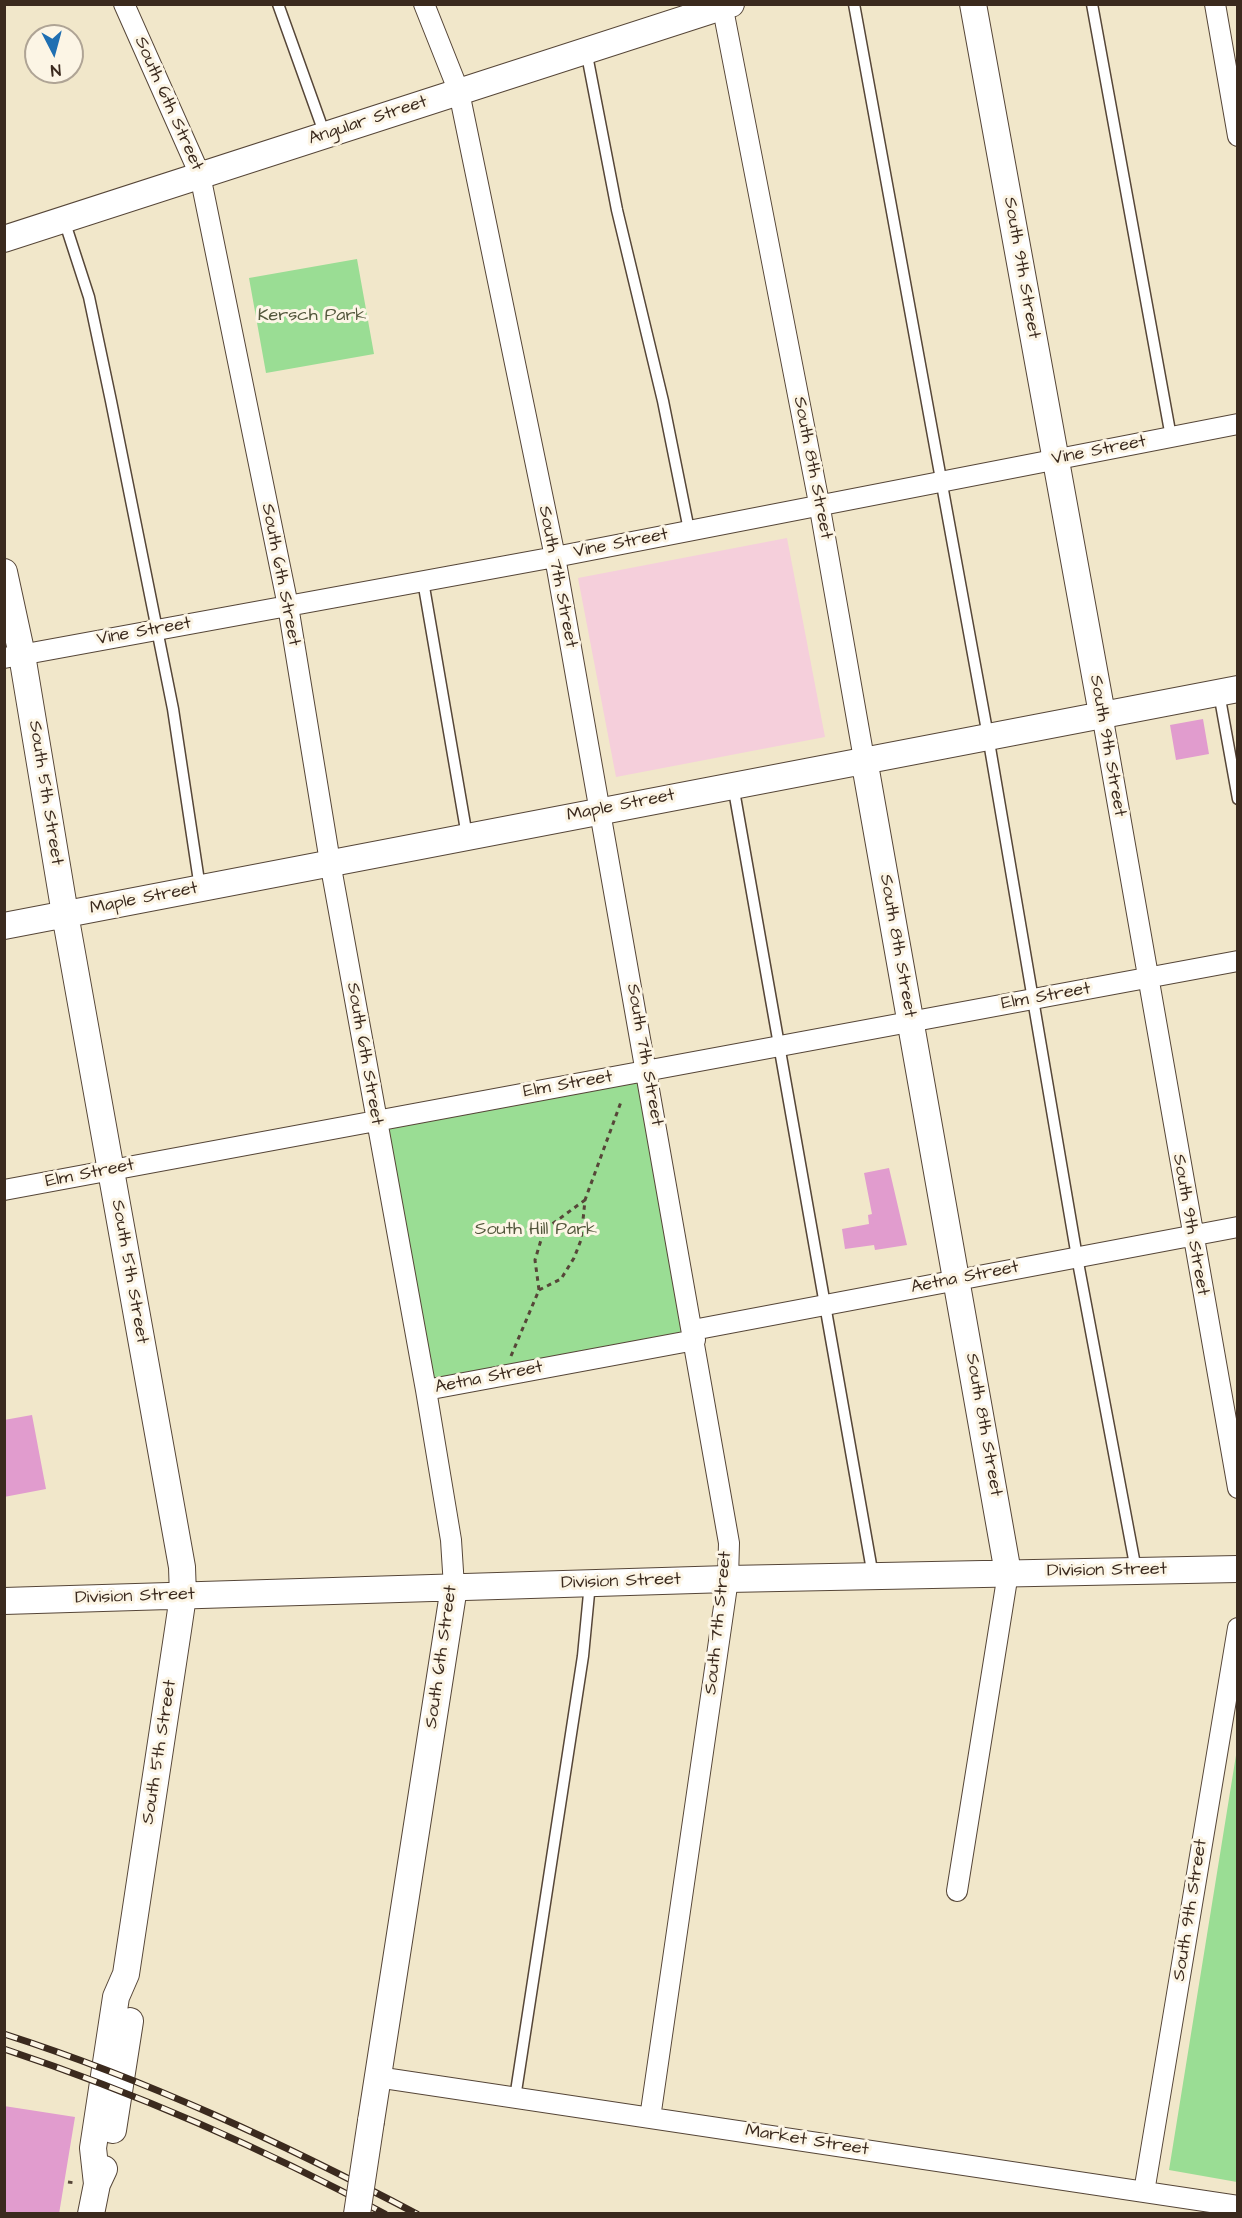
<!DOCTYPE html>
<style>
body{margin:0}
#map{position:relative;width:1242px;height:2218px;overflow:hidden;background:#f1e7ca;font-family:"Architects Daughter",sans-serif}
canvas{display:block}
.frame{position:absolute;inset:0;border:6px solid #3b2a1e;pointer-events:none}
.north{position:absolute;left:24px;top:24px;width:60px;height:60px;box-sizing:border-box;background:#fcf5e5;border:2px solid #afa495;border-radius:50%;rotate:174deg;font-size:16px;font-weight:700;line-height:24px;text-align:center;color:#3b2a1e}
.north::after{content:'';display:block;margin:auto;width:21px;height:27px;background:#1f6fb2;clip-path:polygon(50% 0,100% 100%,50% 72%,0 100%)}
</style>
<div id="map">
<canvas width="1242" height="2218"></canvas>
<div class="frame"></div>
<div class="north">N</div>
</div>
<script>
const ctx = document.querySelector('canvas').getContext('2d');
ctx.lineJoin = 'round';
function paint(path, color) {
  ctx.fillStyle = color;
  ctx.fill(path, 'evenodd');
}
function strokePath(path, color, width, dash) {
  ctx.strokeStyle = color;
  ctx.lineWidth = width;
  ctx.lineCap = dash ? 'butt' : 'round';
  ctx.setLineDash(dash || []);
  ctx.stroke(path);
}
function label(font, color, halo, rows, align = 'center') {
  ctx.font = font + ' "Architects Daughter",sans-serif';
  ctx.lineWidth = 6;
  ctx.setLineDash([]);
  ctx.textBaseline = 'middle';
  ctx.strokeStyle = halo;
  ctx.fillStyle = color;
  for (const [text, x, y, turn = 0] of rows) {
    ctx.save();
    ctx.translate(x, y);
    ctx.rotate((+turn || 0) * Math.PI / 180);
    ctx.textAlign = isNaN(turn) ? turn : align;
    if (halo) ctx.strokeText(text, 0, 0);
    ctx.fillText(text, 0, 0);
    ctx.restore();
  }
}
paint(new Path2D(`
 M787,538L825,737L616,777L578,578Z`), '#f5cfdb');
paint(new Path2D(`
 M357,259L374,354L266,373L249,278Z
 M647,1071L695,1340L426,1390L376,1119Z
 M1237,1749V2182L1169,2170Z`), '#9add94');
paint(new Path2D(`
 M1203,719L1209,754L1176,760L1170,725Z
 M889,1168L907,1245L875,1250L874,1245L845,1249L842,1229L869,1224L868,1215L872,1214L864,1173Z
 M32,1415L46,1489L4,1497V1420Z
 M4,2106L75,2117L59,2214H4Z`), '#e19cce');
const service = new Path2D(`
 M278,4L325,135
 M854,4L988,736L1077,1257L1136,1570
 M1092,4L1171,437
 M586,50L617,210L663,401L689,530
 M64,220L89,297L111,401L173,709L200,888
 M423,581L467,836
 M1219,693L1238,799
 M733,785L873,1576
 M515,2098L583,1656L590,1583`);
const minor = new Path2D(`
 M124,4L200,175L288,606L330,862L426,1390L451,1540L454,1587
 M424,4L459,92L555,557L729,1543L728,1579L650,2118
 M722,4L819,503L864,759
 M1215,4L1238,136
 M4,658L555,557L1238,424
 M1102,714L1238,1488
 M4,1190L1238,961
 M693,1330L1238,1227
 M426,1390L695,1340
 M957,1891L1008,1573
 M377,2077L1238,2206
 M1144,2192L1238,1628`);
const tertiary = new Path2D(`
 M973,4L1102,714
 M4,239L731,4
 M4,572L22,655L65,914L182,1567L183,1596L178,1630L126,1974L116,1997L93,2148L97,2184
 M864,759L1008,1573
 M4,926L1238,689
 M4,1601L728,1579L1238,1569
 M371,2121L454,1587
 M113,2130L130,2021
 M91,2214L97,2184L104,2169`);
strokePath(service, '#564638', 13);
strokePath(minor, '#564638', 22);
strokePath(tertiary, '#564638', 28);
strokePath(new Path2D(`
 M539,1290L561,1279L574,1258L581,1240L585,1200L621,1102
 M511,1356L539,1290L535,1260L544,1230L585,1200
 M68,2182L75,2183`), '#564638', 3, [4.5, 4.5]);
strokePath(service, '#fff', 10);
strokePath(minor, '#fff', 20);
strokePath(tertiary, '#fff', 26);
const rail = new Path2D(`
 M4,2034C148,2080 284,2144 417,2214
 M4,2049C136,2093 263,2148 385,2214`);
strokePath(rail, '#3b2a1e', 7);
strokePath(rail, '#fcf5e5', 4.5, [14]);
const tertiaryBridge = new Path2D(`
 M357,2214L371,2121`);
strokePath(tertiaryBridge, '#564638', 28, []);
strokePath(tertiaryBridge, '#fff', 26);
label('18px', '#3b2a1e', '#fcf5e5', [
 ["South 6th Street",168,104,66],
 ["Angular Street",368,121,-18],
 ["South 9th Street",1021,268,80],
 ["Vine Street",1099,451,-11],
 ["South 8th Street",812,468,79],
 ["Vine Street",621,544,-11],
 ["South 6th Street",280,575,79],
 ["South 7th Street",557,577,79],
 ["Vine Street",144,632,-10],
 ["South 9th Street",1107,746,80],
 ["South 5th Street",45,793,81],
 ["Maple Street",621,806,-11],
 ["Maple Street",144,899,-11],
 ["South 8th Street",897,946,80],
 ["Elm Street",1046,997,-10],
 ["South 6th Street",364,1054,80],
 ["South 7th Street",644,1055,80],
 ["Elm Street",568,1085,-10],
 ["Elm Street",90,1174,-11],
 ["South 9th Street",1190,1225,80],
 ["South 5th Street",129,1272,80],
 ["Aetna Street",965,1278,-11],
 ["Aetna Street",489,1378,-11],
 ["South 8th Street",983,1425,80],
 ["Division Street",1107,1571,-1],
 ["Division Street",621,1582,-2],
 ["Division Street",135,1597,-2],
 ["South 7th Street",719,1623,-84],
 ["South 6th Street",442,1657,-82],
 ["South 5th Street",160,1752,-81],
 ["South 9th Street",1191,1910,-81],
 ["Market Street",807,2141,9]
]);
label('18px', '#53573c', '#fcf5e5', [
 ["Kersch Park",312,316],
 ["South Hill Park",536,1230]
]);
</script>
